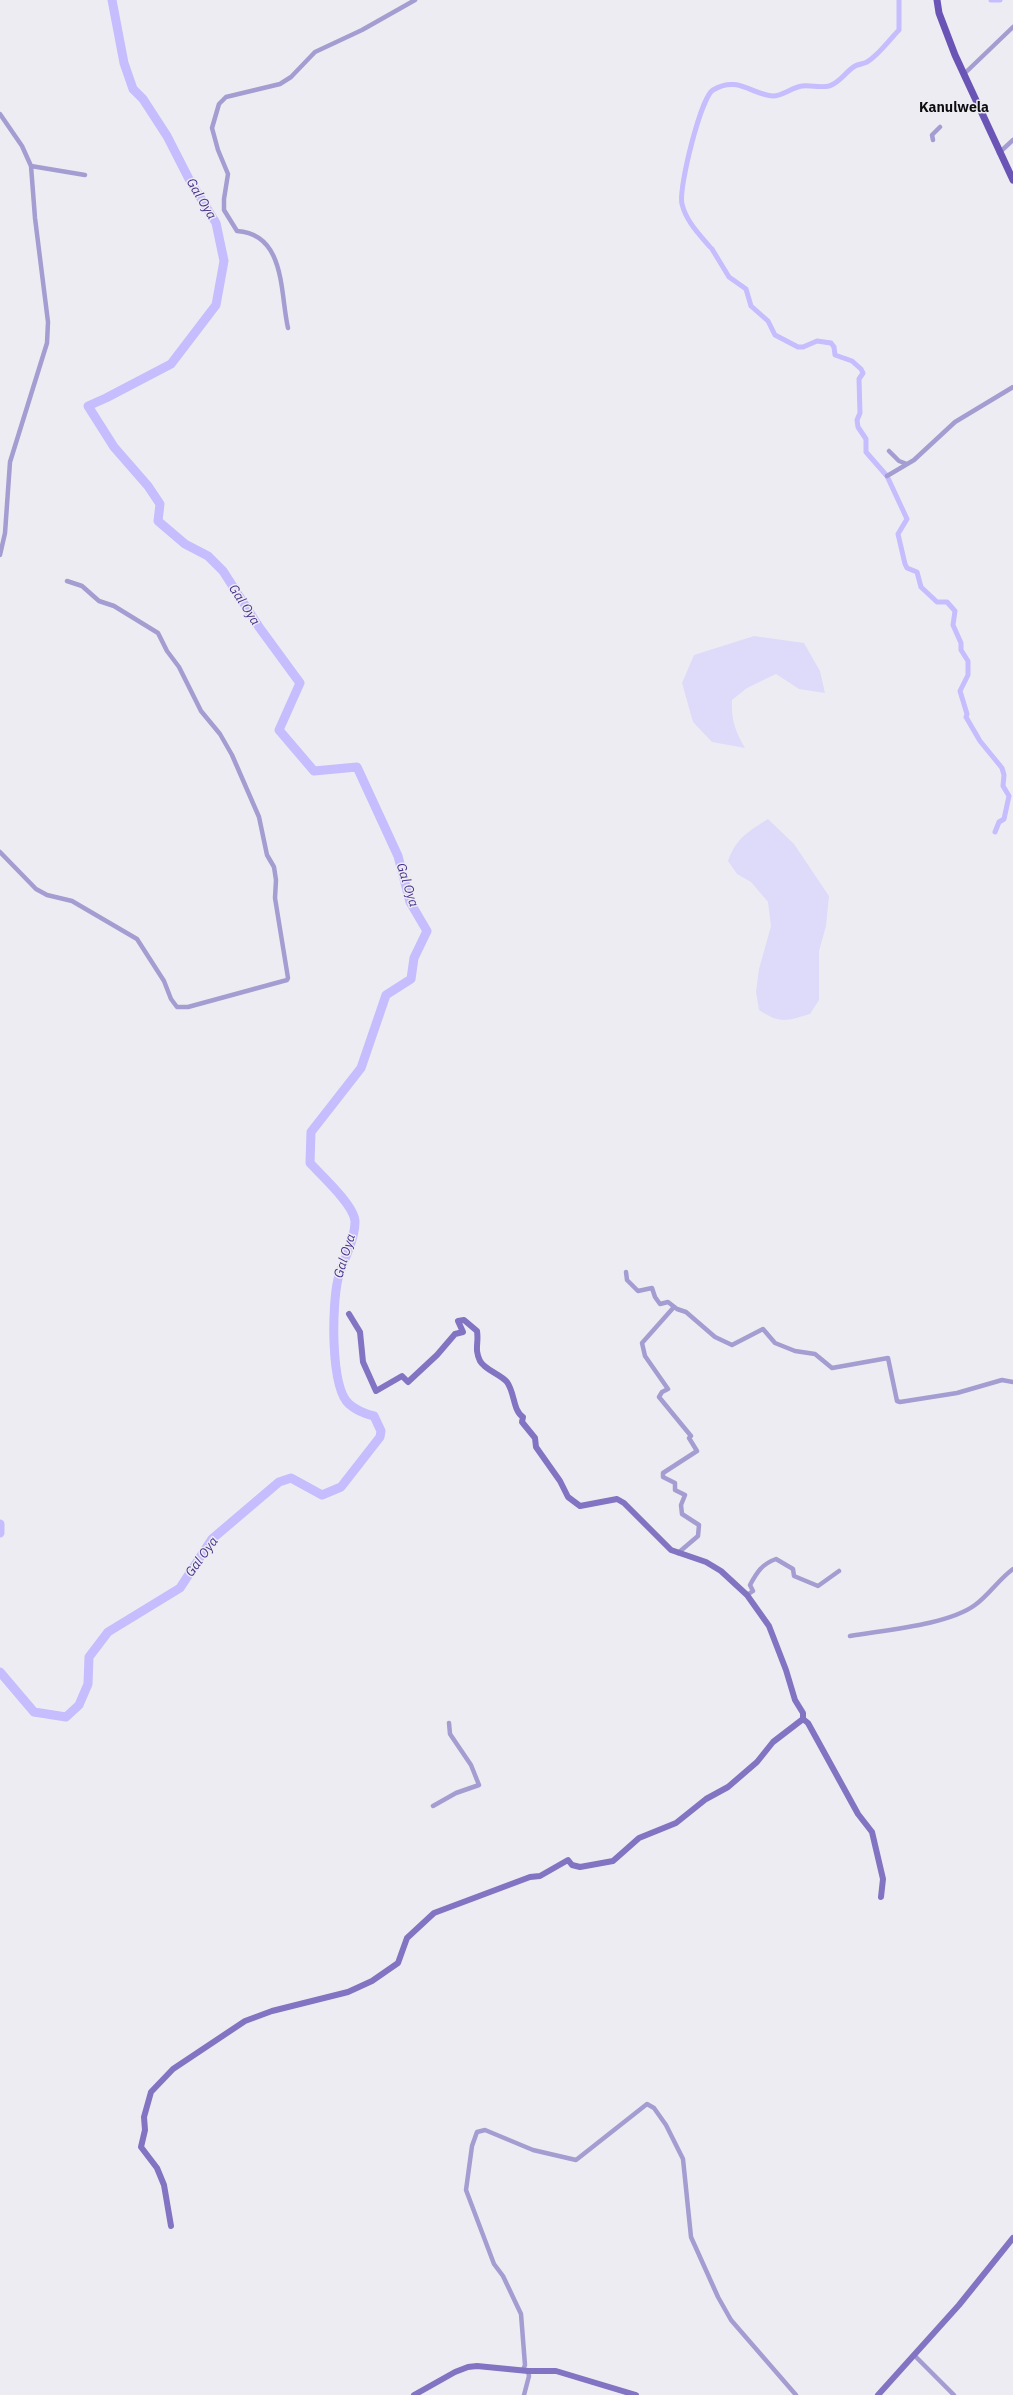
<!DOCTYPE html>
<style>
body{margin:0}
canvas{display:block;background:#edecf2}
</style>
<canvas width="1013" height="2395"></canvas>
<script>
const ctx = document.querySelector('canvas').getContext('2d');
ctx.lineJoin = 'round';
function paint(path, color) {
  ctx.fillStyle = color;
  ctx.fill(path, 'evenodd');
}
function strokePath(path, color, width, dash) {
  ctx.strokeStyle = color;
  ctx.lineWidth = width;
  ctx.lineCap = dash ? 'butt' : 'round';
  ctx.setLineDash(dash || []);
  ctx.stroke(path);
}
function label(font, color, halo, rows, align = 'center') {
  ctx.font = font + ' "IBM Plex Sans",sans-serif';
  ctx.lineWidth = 3;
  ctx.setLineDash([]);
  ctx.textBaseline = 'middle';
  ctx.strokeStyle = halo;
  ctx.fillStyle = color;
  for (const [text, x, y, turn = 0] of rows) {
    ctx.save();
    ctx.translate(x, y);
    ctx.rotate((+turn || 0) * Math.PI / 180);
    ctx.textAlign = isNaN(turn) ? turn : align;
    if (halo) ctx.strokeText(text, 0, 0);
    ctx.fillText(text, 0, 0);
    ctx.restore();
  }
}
paint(new Path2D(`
 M754,636L804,643L820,671L825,693L799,689L776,674L747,688L732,700C731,719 735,731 745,748L712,742L693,722L682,683L694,655Z
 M768,819L794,844L829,896L826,926L819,951V1000L810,1014C787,1021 780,1024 759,1010L756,992L759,969L771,926L768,902L751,882L737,874L728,861C736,838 748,832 768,819Z`), '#dedbfa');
strokePath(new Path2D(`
 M991,0H1000
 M710,247C699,234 686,221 682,204C678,189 701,97 713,90C738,75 752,95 773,96C782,96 793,87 802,86C811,85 820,88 829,86C840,83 846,71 855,66C859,64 863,64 867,62C879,55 889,40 899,30V0
 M712,249L729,277L746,289L751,306L768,321L775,335L798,347H803L817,341L831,343L834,347L835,355L852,361L861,369L863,373L859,379L860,413L857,420L858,427L866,439V452L887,476L907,519L898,534L905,564L907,568L917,572L921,587L937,602H947L955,611L953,625L961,643V650L968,661V675L960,691L967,714L966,717L980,741L1002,768L1004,775L1003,786L1009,796L1004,819L999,822L995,832`), '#c5bdfd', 5);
strokePath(new Path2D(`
 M0,1524V1533
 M0,1672L34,1712L66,1717L79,1705L88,1684L89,1657L108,1632L180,1588L212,1539L279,1482L291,1478L322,1495L341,1487L380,1437L381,1431L374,1416C365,1414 356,1410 349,1404C330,1387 332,1304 338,1279C343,1260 355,1241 355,1221C354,1205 321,1175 310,1163L311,1132L361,1068L386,995L411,979L414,958L427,931L410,902L398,856L357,767L314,771L279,730L300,683L259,627L223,571L208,556L185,544L158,521L160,504L148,486L114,447L88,406L106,398L171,364L216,305L224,261L216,223L189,179L167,136L143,99L133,89L124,63L112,0`), '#c5bdfd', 9);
strokePath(new Path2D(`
 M964,74L1013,27
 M0,114L22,146L31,166L35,218L48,322L47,343L10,462L5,533L0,555
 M933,140L932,135L940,127
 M999,153L1013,140
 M31,166L85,175
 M288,328C280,294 286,234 237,231L224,210V199L228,174L218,150L212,128L219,104L226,97L280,84L291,77L315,52L362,30L415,0
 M889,451L899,461L907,464
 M887,476L914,460L955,422L1013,387
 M0,852L36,889L47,895L72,901L137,939L164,981L171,999L177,1007H188L287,980L288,978L275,898L276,880L274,867L267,855L259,817L232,755L220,734L201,711L179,667L167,651L158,633L114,606L99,601L82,586L67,581
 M626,1272L627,1280L638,1291L652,1288L655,1297L660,1304L668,1302L677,1309L686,1312L715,1337L732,1345L763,1329L775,1343L795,1351L815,1354L832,1368L888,1358L897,1401L900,1402L957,1393L1002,1380L1013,1382
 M674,1307L642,1343L645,1356L668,1389L662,1392L659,1397L691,1436L689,1438L697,1451L663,1473V1477L675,1483V1490L685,1495L681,1505L682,1514L699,1525L698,1536L678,1553
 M747,1595L753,1591L750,1585C757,1572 762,1564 776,1559L793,1569L794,1576L818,1586L839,1571
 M850,1636C884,1630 948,1625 975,1605C989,1595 999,1579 1013,1569
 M433,1806L456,1793L479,1785L471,1765L450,1734L449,1723
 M914,2355L954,2395
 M523,2370L525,2365L521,2314L503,2276L494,2264L466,2190L472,2146L477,2132L485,2130L533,2150L576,2160L647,2104L654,2108L666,2125L683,2159L691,2237L718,2297L731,2320L796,2395
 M524,2395L529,2376L528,2371`), '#a49dd2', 4.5);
strokePath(new Path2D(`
 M349,1314L360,1332L363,1362L376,1391L402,1376L408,1382L437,1355L455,1334L463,1332L458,1321L464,1320L477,1331C479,1344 474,1348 480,1361C485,1370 500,1374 507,1382C515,1393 513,1411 523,1417L522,1422L535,1438L536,1447L560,1481L568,1497L580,1506L617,1499L624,1503L671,1550L706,1562L721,1571L747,1595L769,1626L786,1670L795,1700L803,1713V1719L808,1723L858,1814L872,1832L883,1879L881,1897
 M171,2226L164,2185L157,2168L141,2147L145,2130L144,2117L151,2092L173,2069L245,2021L272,2011L348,1992L372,1981L398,1963L407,1938L434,1913L530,1877L540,1876L568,1860L572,1865L580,1867L613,1861L639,1838L676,1823L706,1799L728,1787L757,1762L773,1742L803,1719
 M414,2395L455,2372L468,2367L477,2366L528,2371H556L636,2395
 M878,2395L959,2305L1013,2238`), '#8274c2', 6);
strokePath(new Path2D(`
 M937,0L939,13L955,55L1013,180`), '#6a55b6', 7);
label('italic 13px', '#4a338d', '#edecf2', [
 ["Gal Oya",201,199,59],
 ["Gal Oya",244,605,57],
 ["Gal Oya",407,885,72],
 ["Gal Oya",345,1256,-73],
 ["Gal Oya",202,1557,-54]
]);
label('bold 14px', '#0d0d0f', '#edecf2', [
 ["Kanulwela",954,108]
]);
</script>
